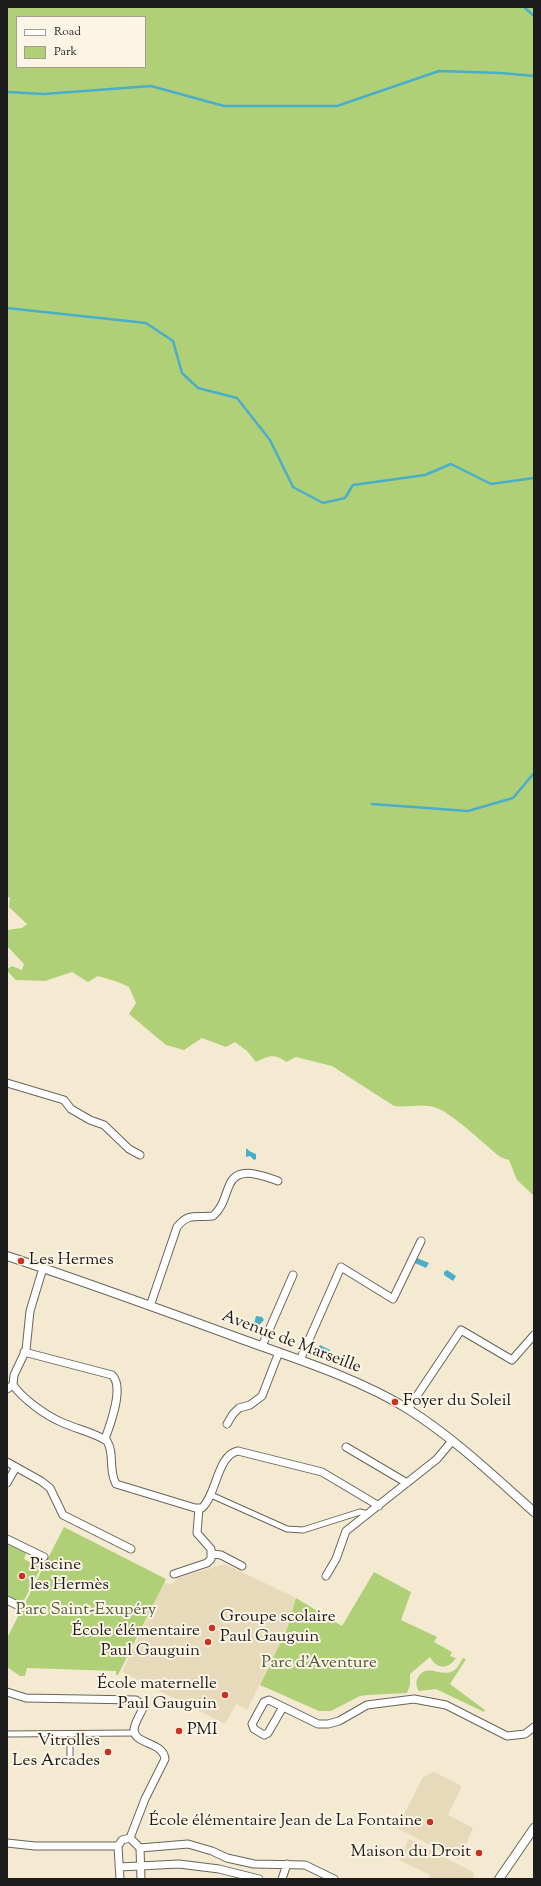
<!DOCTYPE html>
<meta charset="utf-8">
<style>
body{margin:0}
#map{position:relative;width:541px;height:1886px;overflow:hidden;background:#f4ead2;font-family:"Sorts Mill Goudy",serif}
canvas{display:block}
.frame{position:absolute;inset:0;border:8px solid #1c1c1c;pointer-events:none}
.legend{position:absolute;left:16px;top:16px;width:130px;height:52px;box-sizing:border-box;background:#fcf5e5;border:1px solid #a29e95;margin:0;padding:5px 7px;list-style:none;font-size:12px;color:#1c1c1c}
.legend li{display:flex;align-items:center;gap:8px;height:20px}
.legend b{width:20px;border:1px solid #a29e95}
</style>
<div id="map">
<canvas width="541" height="1886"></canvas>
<div class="frame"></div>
<ul class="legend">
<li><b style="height:5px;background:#fff"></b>Road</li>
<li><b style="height:11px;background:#afd077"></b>Park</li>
</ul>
</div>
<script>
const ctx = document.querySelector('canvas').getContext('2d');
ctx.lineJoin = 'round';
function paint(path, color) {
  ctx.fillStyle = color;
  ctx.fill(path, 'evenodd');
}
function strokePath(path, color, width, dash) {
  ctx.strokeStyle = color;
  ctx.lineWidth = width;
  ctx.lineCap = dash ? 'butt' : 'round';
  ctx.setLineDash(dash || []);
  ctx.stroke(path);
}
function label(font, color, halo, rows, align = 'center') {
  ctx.font = font + ' "Sorts Mill Goudy",serif';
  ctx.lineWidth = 4;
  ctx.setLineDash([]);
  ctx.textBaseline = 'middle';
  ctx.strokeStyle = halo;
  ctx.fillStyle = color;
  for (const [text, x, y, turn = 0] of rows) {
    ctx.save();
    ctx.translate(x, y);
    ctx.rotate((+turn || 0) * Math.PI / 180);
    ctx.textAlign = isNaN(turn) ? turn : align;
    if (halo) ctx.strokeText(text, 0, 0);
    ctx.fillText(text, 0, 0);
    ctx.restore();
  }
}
paint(new Path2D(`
 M225,1564L296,1598L287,1629L247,1710L236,1704L225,1724L122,1672L164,1582L171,1585L177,1578Z
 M434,1772L462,1786L448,1815L473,1828L459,1860L397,1828L423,1777Z
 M409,1839L473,1872L474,1879H428L430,1875L399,1860Z`), '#e6daba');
paint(new Path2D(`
 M7,7H534V1196L517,1180L509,1160C497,1157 495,1152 486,1145C476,1136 451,1114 439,1109C425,1102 409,1108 394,1106L332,1066L296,1057L286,1062C274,1053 269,1056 256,1062L247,1051L235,1042L226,1047L202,1038L184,1050L166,1045L129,1014L136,1003L129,987L118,982L98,976L88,982L72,972L45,981L16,980L7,971V969L12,966L22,970L24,964L7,946V930L22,928L27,924L9,907L10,898L7,896ZM17,17H145V67H17Z
 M64,1527L166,1579L118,1675H116V1671L27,1668L25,1676H20L7,1667V1638Z
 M7,1544L26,1553L24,1559L41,1568L22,1604L7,1596Z
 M374,1572L411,1592L401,1620L437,1637L434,1642L452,1652L450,1656L456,1658C448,1670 436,1669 430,1657L410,1674V1685L407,1693L368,1695L360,1696L331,1711H319L260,1685L287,1629L296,1598L342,1626Z
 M463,1658L466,1659L450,1684L485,1710L484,1712L436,1689L419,1691C416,1686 415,1681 419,1676C427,1664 440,1676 451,1672C457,1670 460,1663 463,1658Z`), '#afd077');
paint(new Path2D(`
 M246,1149H248L249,1151L256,1154V1159L254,1160L250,1156L246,1157Z
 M417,1258L429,1263L426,1268L415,1263Z
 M447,1270L456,1276L453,1281L444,1275V1272Z
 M256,1316L262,1317L264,1320L257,1327L254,1324Z
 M320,1345L330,1350L328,1355L317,1350Z`), '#4aaeca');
strokePath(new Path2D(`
 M524,7L534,16
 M7,92L44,94L151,86L224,106H337L439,71L501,73L534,76
 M7,308L146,323L173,341L182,373L198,388L237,398L270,440L293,487L323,503L345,498L353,485L425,475L451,464L491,484L534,478
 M372,804L468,811L513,798L534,773`), '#4aaeca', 2.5);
const pedestrian = new Path2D(`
 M211,1495L287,1529L303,1530L360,1512L368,1514
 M7,1734L134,1733
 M70,1760V1739`);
const minor = new Path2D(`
 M7,1083L64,1100L71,1109L90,1120L104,1125L129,1149L140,1155
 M150,1306L177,1227C189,1212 197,1218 213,1216C223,1207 224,1198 229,1186C237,1164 263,1176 278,1181
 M262,1346L293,1275
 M24,1352L112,1375C125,1387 110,1425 105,1439
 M300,1360L341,1267L393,1299L421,1241
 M13,1385C23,1399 45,1415 61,1422C76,1429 93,1432 107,1441C115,1454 108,1470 116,1484L195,1508H202C217,1494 217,1455 238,1451L322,1472L379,1506
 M7,1389L13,1385L14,1375L26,1350L30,1311L43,1268
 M408,1409L461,1330L512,1360L534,1335
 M227,1424L233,1414L239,1408L250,1405L262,1396L279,1352
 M346,1447L407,1483
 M7,1462L41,1481L50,1488L63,1515L131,1549
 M7,1483L16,1467
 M7,1539L44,1557
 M212,1554L221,1555L242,1566
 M174,1574L207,1563L211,1559V1549L197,1533L199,1508
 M326,1576L336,1559L346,1531L437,1459L452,1441
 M7,1600L17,1605
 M7,1692L26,1698L136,1700L140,1703L143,1708C140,1715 135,1722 134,1729C133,1745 163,1741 165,1759L145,1799L130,1838
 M283,1707L268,1733L264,1735L254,1729L252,1724L264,1702L269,1700L318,1724H328L339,1721L367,1705L414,1699L446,1705L507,1736L525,1734L534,1727
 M7,1843L35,1846H118
 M140,1848L188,1844L212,1851L227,1858L254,1864L305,1865L334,1879
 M119,1867L179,1864L219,1869L259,1879
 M120,1879L118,1846L122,1840L130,1838L140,1848L141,1879
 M282,1879L287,1864`);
const tertiary = new Path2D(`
 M7,1256C86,1282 165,1311 244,1340C299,1360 357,1378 408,1409C454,1438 494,1476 534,1512
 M499,1879L534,1828`);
strokePath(pedestrian, '#68645c', 7);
strokePath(minor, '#68645c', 9);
strokePath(tertiary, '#68645c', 10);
strokePath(pedestrian, '#fff', 5);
strokePath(minor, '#fff', 7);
strokePath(tertiary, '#fff', 8);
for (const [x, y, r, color] of [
 [21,1261,4,"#c8321e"],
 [395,1402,4,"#c8321e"],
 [22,1576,4,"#c8321e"],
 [212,1628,4,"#c8321e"],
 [208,1642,4,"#c8321e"],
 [225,1695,4,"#c8321e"],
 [179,1731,4,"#c8321e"],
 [108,1752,4,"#c8321e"],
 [430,1822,4,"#c8321e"],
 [479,1853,4,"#c8321e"]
]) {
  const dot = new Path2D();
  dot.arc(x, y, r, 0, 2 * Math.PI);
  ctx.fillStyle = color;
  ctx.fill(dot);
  strokePath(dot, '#fcf5e5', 1.5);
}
label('17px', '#1c1c1c', '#fcf5e5', [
 ["Les Hermes",29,1261],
 ["Foyer du Soleil",403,1402],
 ["Piscine",30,1566],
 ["les Hermès",30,1586],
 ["Groupe scolaire",220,1618],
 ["Paul Gauguin",220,1638],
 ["École élémentaire",200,1632,"right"],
 ["Paul Gauguin",200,1652,"right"],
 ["École maternelle",217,1685,"right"],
 ["Paul Gauguin",217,1705,"right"],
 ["PMI",187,1731],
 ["Vitrolles",100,1742,"right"],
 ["Les Arcades",100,1762,"right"],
 ["École élémentaire Jean de La Fontaine",422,1822,"right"],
 ["Maison du Droit",471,1853,"right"]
], 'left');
label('17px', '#1c1c1c', '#fcf5e5', [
 ["Avenue de Marseille",291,1343,21]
]);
label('17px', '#4f5b3c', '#fcf5e5', [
 ["Parc Saint-Exupéry",86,1611],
 ["Parc d'Aventure",319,1664]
]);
</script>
